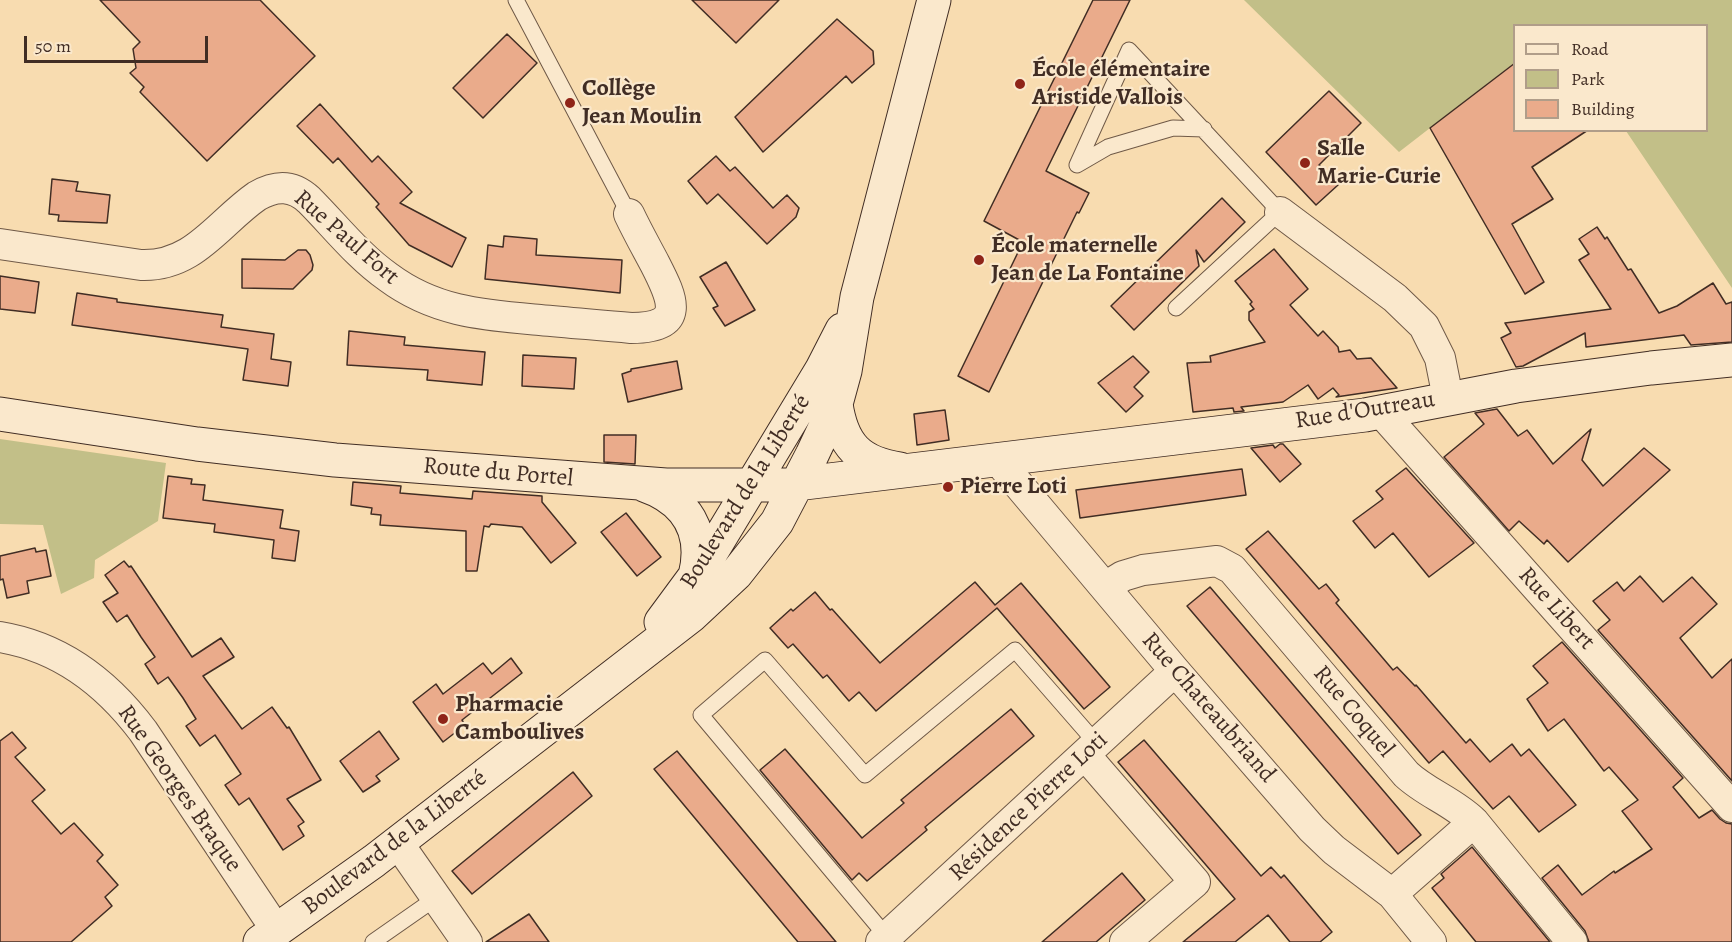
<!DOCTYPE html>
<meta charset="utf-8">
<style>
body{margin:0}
#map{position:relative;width:1732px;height:942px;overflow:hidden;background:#f8dcb0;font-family:Alegreya,serif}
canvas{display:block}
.legend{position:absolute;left:1513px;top:24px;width:195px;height:108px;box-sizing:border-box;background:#fae8cc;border:2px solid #b09d89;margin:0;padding:8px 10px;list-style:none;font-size:18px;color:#412d24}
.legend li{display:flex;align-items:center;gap:12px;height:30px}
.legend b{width:30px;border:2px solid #b09d89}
.scale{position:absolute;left:24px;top:36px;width:184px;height:27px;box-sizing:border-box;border:3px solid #412d24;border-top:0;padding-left:8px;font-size:18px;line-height:21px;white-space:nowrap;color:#412d24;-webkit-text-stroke:4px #fae8cc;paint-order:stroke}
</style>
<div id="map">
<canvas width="1732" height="942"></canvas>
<ul class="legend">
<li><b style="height:8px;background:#fae8cc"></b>Road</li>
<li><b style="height:16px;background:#c2bf88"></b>Park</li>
<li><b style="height:16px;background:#eaab8b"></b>Building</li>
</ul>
<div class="scale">50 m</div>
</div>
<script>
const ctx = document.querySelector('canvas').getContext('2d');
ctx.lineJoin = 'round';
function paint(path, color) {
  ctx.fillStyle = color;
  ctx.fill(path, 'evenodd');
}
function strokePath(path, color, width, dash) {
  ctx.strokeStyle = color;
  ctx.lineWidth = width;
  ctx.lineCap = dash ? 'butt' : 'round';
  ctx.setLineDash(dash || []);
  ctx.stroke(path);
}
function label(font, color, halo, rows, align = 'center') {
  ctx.font = font + ' Alegreya,serif';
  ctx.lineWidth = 4.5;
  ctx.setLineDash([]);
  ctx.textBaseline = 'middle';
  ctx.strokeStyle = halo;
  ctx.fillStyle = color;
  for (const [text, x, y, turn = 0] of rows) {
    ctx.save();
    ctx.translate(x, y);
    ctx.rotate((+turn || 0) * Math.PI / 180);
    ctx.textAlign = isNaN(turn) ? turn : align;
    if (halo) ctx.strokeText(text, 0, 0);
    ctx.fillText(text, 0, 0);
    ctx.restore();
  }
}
paint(new Path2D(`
 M1244,0H1732V288L1626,131L1706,130V26H1514V63L1399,152Z
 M0,439L166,463L158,521L95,560L94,578L61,594L43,525L0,524Z`), '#c2bf88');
const building = new Path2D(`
 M100,0H260L315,56L207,161L140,92L144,87L130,73L136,68L133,49L140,42Z
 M692,0H779L736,43Z
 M1093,0H1130L1046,171L1089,193L1079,213L1077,212L989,392L958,376L1023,242L984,221Z
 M837,19L873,51L874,64L852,83L846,76L763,152L735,117Z
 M507,34L537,63L483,118L453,88Z
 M1515,63V130H1588L1532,167L1553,199L1512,224L1544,282L1525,294L1430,128Z
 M1329,91L1361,123L1319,165L1338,185L1316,205L1266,152Z
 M320,104L372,162L378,156L412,192L400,203L466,238L452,267L409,245L376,207L379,204L338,158L333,163L297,126Z
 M716,156L730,171L735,167L773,208L787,195L799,208L796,217L767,244L718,194L707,204L688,181Z
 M52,179L78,182L76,191L110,195L107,223L58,221L59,215L49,214Z
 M1222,198L1245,222L1204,262L1196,250L1199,266L1134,330L1111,306Z
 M1597,227L1605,239L1607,237L1628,270L1631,269L1659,313L1677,306L1713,283L1726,304L1732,302V342L1691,345L1684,335L1586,347L1585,333L1523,366L1516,367L1501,338L1511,333L1505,323L1611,309L1579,260L1589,254L1579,239Z
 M504,236L537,239L536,255L622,260L620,293L485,279L488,245L503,247Z
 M1274,249L1308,289L1290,305L1318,336L1323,331L1338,347L1339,352L1350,350L1357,359L1371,358L1397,388L1336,397L1339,395L1333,388L1318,399L1308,385L1283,402L1241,407L1244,411L1234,412L1233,408L1193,412L1187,363L1211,362L1210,356L1265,342L1249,320V312L1254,309L1250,304L1252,302L1235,281Z
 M298,250H306L310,255L313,265L312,270L293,289L242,288V259L285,260Z
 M726,262L755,310L725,326L713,308L718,306L700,277Z
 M0,276L39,282L35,313L0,309Z
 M77,293L117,299V302L223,315L221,327L274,334L271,359L291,362L288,386L243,380L248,349L72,325Z
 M349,331L405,337L404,345L485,352L482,385L427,380L428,370L347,365Z
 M523,355L576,358L574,389L522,386Z
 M1133,356L1149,372L1134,387L1143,396L1126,412L1098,383Z
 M677,361L682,389L628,402L622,374L631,371V369Z
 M1497,409L1518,436L1527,430L1553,464L1591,429L1582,460L1603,486L1644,448L1670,470L1568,562L1547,540L1544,544L1519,521L1509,531L1444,457L1484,424L1475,413Z
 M945,410L949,440L917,445L914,414Z
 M604,435H636L635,464L604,462Z
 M1280,444H1283L1301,464L1280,482L1251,448L1273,445L1275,448Z
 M1406,468L1474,543L1429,577L1393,533L1375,548L1353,521L1383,499L1376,491Z
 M1242,469L1246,495L1080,518L1076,490Z
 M168,476L192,479L191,484L205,485L203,500L283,510L280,528L299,531L295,561L272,558L274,540L214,532L215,524L163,518Z
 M353,482L401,486L400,493L472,499L473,491L542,496V502L576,543L551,563L522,527L491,524L489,527L484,526L477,571H466V531L380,525L381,515L371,514L372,508L351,505Z
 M626,513L661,557L637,576L601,532Z
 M1268,531L1319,589L1326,584L1339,600L1336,603L1393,670L1397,667L1415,686L1416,685L1466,743L1470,739L1490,762L1512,744L1521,756L1529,749L1576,805L1539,832L1509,796L1493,809L1443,751L1429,763L1246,549Z
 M35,548L36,552L46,550L51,576L27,581L29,593L7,598L3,579L0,580V556Z
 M124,561L129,567L131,566L192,657L221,638L234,657L203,676L242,729L272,707L287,728L289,727L321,780L287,799L304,822L298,826L304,836L283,850L249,798L239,805L225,785L241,774L215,735L200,746L186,726L196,719L183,698L168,677L158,684L145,664L155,657L141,637L127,615L117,622L103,602L118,593L105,575Z
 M1640,576L1663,602L1692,577L1717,604L1680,638L1712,678L1732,659V781L1598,630L1610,620L1593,601L1617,582L1624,591Z
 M975,582L995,605L1021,583L1110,687L1084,709L997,608L876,711L859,692L849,701L827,675L823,678L793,644L788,648L770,628L791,609L793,611L815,592L830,610L832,609L880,663Z
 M1210,587L1421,835L1398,854L1187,606Z
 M1562,642L1683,778L1673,787L1699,818L1712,810L1720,819L1726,823L1732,824V942H1589L1585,931L1542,878L1558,865L1582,895L1614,871L1615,873L1652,849L1622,811L1638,800L1609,767L1604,771L1564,719L1548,731L1527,699L1548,683L1533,666Z
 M511,658L522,673L462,720L465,725L443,742L413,702L436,684L443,694L483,663L492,674Z
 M1011,709L1034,736L925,827L927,830L867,881L859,873L852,880L760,770L785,749L862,838L904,803L901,800Z
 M379,731L399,759L376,776L380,781L363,792L340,761Z
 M12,732L26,748L15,757L45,790L32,801L61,834L74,823L103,855L97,861L118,885L105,897L112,906L71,942H0V741Z
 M1144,740L1261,876L1271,867L1281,878L1284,875L1332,932L1320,942H1290L1268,915L1235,942H1183L1235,899L1118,762Z
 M677,751L836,942H798L654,769Z
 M573,772L592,796L472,894L452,871Z
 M1472,847L1550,942H1476L1432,888L1444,878L1441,874Z
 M1122,873L1145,900L1096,942H1042Z
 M529,914L549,942H486Z`);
paint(building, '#eaab8b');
strokePath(building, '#412d24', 1.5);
const lane = new Path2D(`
 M516,0L629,214
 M1176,308L1280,212L1129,50L1077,165L1108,147L1173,128L1204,129
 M887,937L701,715L765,660L865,775L1015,650L1097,744
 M373,942L436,898`);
const street = new Path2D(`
 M1280,212L1395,298L1424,326L1440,358L1448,398
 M0,244L141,265C194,267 218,223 257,196C276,185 293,185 309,200C335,226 358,256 388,277C435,312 483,315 540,320C570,323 600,325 631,328C687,328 673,299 655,264C646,247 637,231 629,214
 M1381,412L1732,807
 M997,459L1175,671L1312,829L1334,850L1392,894L1431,942
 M1105,587L1123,576L1143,570L1217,561L1232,569L1406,774C1426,793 1454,802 1474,822L1572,942
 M0,637C60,647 107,683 143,731L277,931
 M1085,755L1195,882L1125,942
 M398,843L467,942
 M1392,894L1474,822
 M881,942L1175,671`);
const secondary = new Path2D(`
 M836,404C842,445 859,463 900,469
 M0,414L197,444L335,460L666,485H788L1365,415L1516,386L1651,368L1732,360
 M644,485C687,500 706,532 695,576
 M661,622L706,561L822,369L842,330
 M260,942L374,861L691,616L736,574L777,522L812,455L836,404L845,371L857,297L934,0`);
strokePath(lane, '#6f5947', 17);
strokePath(street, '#6f5947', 32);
strokePath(secondary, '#412d24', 35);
strokePath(lane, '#fae8cc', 15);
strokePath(street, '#fae8cc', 30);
strokePath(secondary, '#fae8cc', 33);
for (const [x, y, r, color] of [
 [1020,84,6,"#8f2418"],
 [570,103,6,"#8f2418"],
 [1305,163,6,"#8f2418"],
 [979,260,6,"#8f2418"],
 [948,487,6,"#8f2418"],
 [443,719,6,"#8f2418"]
]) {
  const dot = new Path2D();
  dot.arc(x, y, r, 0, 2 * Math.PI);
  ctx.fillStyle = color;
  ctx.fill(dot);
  strokePath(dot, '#fae8cc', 2);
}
label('bold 24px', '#412d24', '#fae8cc', [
 ["École élémentaire",1032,70],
 ["Aristide Vallois",1032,98],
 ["Collège",582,89],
 ["Jean Moulin",582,117],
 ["Salle",1317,149],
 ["Marie-Curie",1317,177],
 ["École maternelle",991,246],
 ["Jean de La Fontaine",991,274],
 ["Pierre Loti",960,487],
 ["Pharmacie",455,705],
 ["Camboulives",455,733]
], 'left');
label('24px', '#412d24', '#fae8cc', [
 ["Rue Paul Fort",346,238,41],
 ["Rue d'Outreau",1365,411,-9],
 ["Route du Portel",498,473,5],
 ["Boulevard de la Liberté",746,492,-58],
 ["Rue Libert",1556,609,48],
 ["Rue Chateaubriand",1208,708,49],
 ["Rue Coquel",1353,712,50],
 ["Rue Georges Braque",179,789,55],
 ["Résidence Pierre Loti",1029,807,-43],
 ["Boulevard de la Liberté",395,843,-37]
]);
</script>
